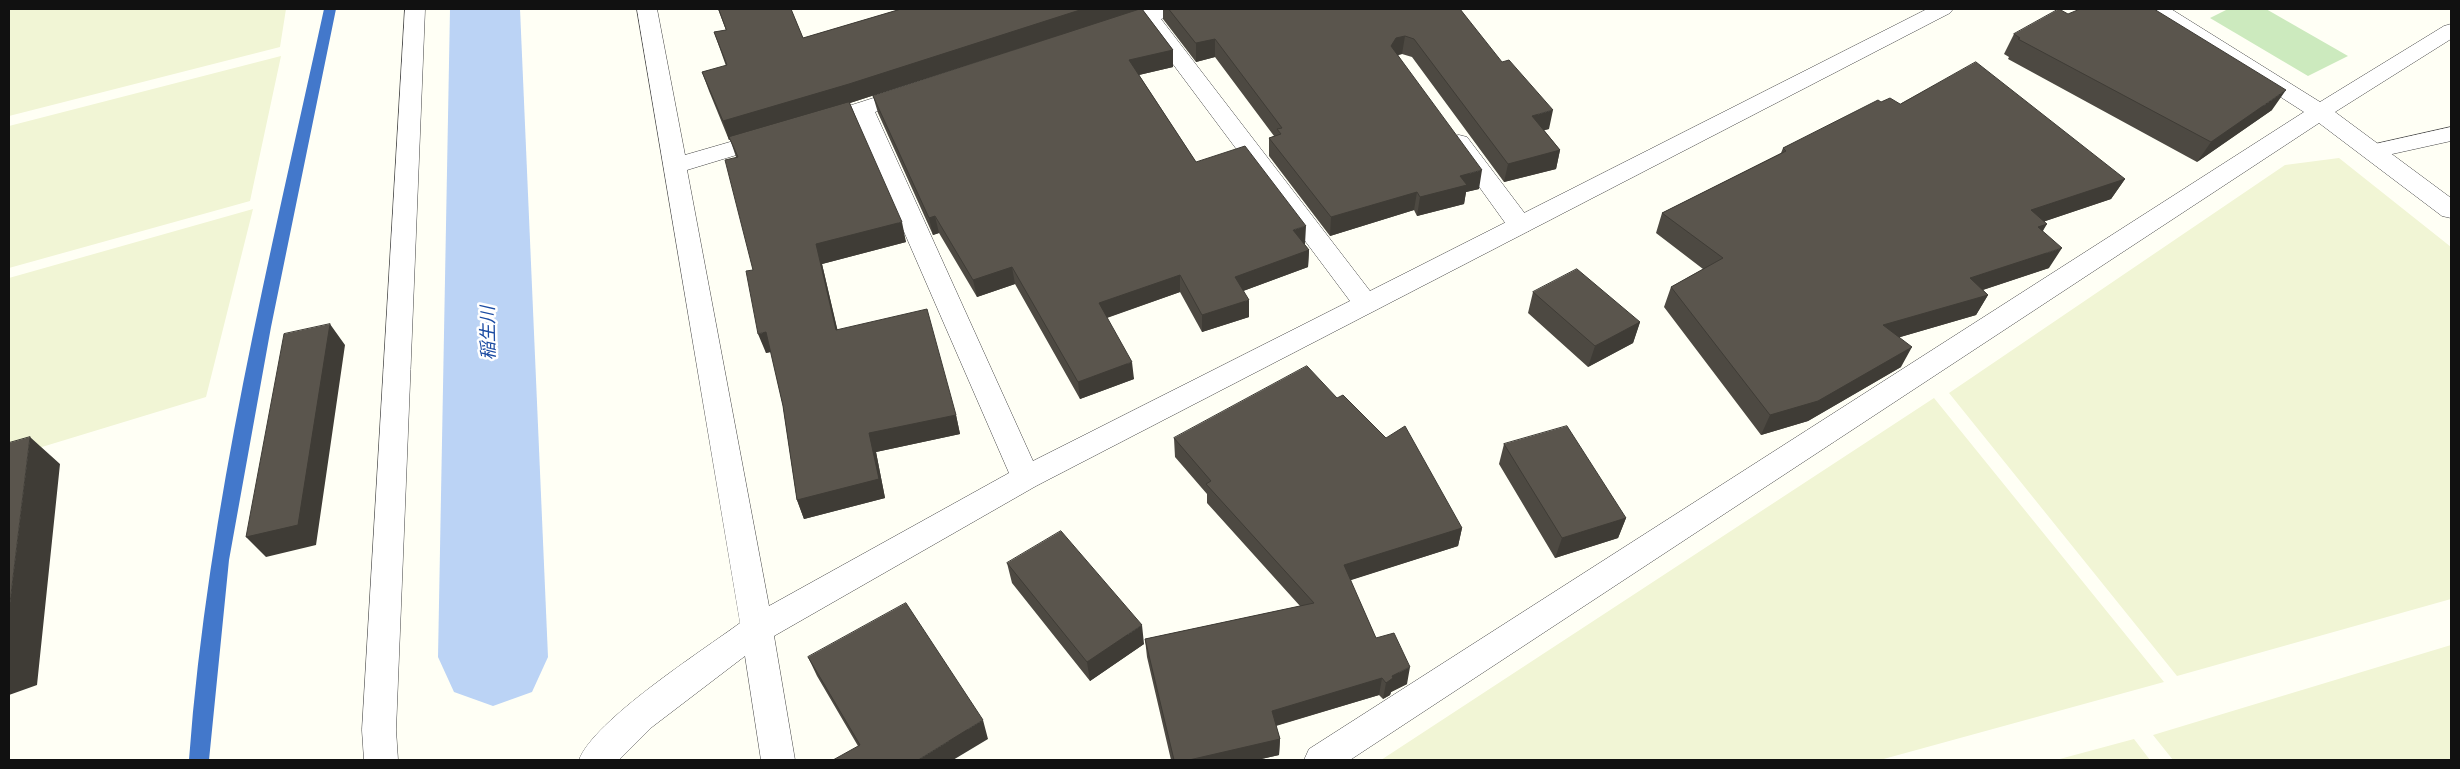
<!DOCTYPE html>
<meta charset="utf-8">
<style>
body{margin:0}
#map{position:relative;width:2460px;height:769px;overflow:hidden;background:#fffff5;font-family:"PT Serif",serif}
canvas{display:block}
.frame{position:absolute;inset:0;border:10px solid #111;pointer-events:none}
</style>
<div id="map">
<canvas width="2460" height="769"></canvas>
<div class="frame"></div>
</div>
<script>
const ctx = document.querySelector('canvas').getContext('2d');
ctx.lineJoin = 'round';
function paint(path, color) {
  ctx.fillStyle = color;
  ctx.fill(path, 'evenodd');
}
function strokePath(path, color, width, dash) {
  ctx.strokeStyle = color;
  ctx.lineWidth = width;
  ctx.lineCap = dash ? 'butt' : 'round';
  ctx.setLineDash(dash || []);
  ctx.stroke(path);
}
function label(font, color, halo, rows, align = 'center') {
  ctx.font = font + ' "PT Serif","Noto Sans JP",serif';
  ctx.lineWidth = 5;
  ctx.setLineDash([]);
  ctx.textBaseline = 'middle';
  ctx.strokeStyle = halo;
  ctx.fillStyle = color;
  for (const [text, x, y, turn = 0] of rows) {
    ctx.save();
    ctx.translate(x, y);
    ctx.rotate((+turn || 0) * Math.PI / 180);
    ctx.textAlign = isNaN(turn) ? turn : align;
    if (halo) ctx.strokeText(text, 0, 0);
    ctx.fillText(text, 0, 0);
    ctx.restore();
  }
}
paint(new Path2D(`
 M16,9H286L280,47L9,116V10Z
 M281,56L250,201L9,268V126Z
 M2339,158L2451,247V599L2177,676L1949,393L2285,165Z
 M253,209L206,397L9,457V278Z
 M1934,398L2164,682L1880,760H1381Z
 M2451,645V760H2173L2153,735Z
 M2134,739L2150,760H2056Z`), '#f1f5d5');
paint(new Path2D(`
 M2228,9H2266L2348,56L2308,76L2210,18Z`), '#cceabe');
paint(new Path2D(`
 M324,9H336L271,327L229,560L209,760H189C208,506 270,257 324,9Z`), '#4378cb');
paint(new Path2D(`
 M450,9H520L548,657L532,692L493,706L454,692L438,657Z`), '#bbd3f5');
const service = new Path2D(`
 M2451,127V141L2374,158L2366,156L2362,151L2366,146Z
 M1459,135L1467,137L1529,219L1532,225L1529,231L1520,233L1511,231L1447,142L1451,137Z`);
const minor = new Path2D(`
 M405,9H425L396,730L398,760H364L362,730Z
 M637,9H657L685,155L768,131L776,133L780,138L776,143L687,170L769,606L1009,473L855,119L819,130L811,128L808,123L811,118L911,86L919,88L922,93L919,98L875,112L1033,461L1350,301L1143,24L1111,33L1104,31L1100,27L1104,23L1147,9H1185L1182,13L1161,19L1370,291L1927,9H1953L1950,13L1036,486L774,636L795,760H761L745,656L652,727L619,760H579C594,720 702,651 740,623Z
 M2147,9H2171L2320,102L2444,26L2451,24V39L2335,112L2451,198V218L2442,216L2319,123L1350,760H1304L1309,749L2304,112L2150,13Z`);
strokePath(service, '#444', 1);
strokePath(minor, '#444', 1);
paint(service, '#fff');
paint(minor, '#fff');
paint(new Path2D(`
 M718,9H791L803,38L901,9H1149H1142L1173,50V67L1139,75L1196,162L1305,244H1304L1309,250L1308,267L1243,291L1249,317L1202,332L1180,292L1107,318L1134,379L1080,399L1015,284L977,297L939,233L933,235L878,113L873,96L1073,31L850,103L906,242L822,264L837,329L956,415L960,434L876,452L885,498L804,519L797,500L783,406L771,352L766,353L736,157L730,139L729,140L709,91L702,72L726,66L714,32L726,30Z
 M1163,9H1460L1549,129L1544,130L1560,150L1556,169L1504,182L1412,57L1402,54L1398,55L1479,189L1466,192L1464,204L1417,216L1414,210L1330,236L1269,156V138L1274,136L1215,57L1196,62L1163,19Z
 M2068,14L2272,110L2197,162L2008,59L2009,57L2004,54L2014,34Z
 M1881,102L1900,104L2125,179L2111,199L2045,221L2043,231L2049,268L1983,290L1988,295L1976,315L1900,337L1901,367L1808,421L1761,435L1664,307L1671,287L1703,269L1656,233L1662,213L1781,153L1783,148Z
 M1533,292L1640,322L1633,343L1588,367L1528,313Z
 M1174,438L1462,528L1458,546L1350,580L1376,638L1407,684L1391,692L1390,695L1383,699L1379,695L1276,726L1280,739L1279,755L1257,760H1171L1147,657L1145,639L1300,606L1207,503V494L1175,457Z
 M1504,444L1626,518L1618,538L1555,558L1499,464Z
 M1007,563L1144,644L1090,681L1012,583Z
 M808,657L988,739L858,746L817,676Z`), '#4d4942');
paint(new Path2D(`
 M1083,9H1139L853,102L729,140L723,121Z
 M1405,36L1402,54L1394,56L1391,46L1396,38Z
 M1215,39V57L1196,62V43Z
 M1173,50V67L1130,77L1129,60Z
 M2286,90L2272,110L2197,162L2211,142Z
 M1553,110L1549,129L1528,134L1532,116Z
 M1560,150L1556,169L1504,182L1508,164Z
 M1482,170L1479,189L1466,192L1464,204L1417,216L1420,197L1460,176Z
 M2125,179L2111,199L2019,230L2031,210Z
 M1417,192L1414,210L1330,236L1331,217Z
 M935,216L939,233L933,235L929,218Z
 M902,222L906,242L822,264L842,349L836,330L816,244Z
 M2047,224L2035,244L2038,227Z
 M1306,226L1305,244L1292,247L1293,230Z
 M2062,248L2049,268L1958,298L1970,278Z
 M1309,250L1308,267L1235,294V277Z
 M1012,267L1015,284L977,297L973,280Z
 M1180,275V292L1100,320L1099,303Z
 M1988,295L1976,315L1873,345L1883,325Z
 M1249,300V317L1202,332V315Z
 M1640,322L1633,343L1588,367L1595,346Z
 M330,324L345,345L316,545L266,557L246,537Z
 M766,332L774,351L766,353L758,334Z
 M1912,347L1901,367L1808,421L1761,435L1770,415Z
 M1132,362L1134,379L1080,399L1078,382Z
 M956,415L960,434L876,452L885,498L804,519L797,500L869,433Z
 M30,437L60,464L37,685L9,695V611Z
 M1626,518L1618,538L1555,558L1562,538Z
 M1462,528L1458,546L1342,583L1344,565Z
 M1142,625L1144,644L1090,681L1087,662Z
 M1410,667L1407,684L1391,692L1390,695L1383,699L1386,683L1392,676Z
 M1382,678L1379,695L1271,727L1272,711Z
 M983,720L988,739L953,760H918Z
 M1280,739L1279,755L1257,760H1189Z`), '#3f3c36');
const building = new Path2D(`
 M719,9H791L803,38L901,9H1083L849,84L723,121L702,72L727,65L714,32L726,30Z
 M1140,9H1142L1173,50L1129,60L1196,162L1245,146L1306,226L1293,230L1309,250L1235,277L1249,300L1202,315L1180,275L1099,303L1132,362L1078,382L1012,267L973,280L935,216L929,218L873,96Z
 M1169,9H1460L1502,62L1509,60L1553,110L1532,116L1560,150L1508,164L1414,39L1405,36L1396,38L1391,46L1482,170L1460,176L1467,185L1420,197L1417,192L1331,217L1269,138L1281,134L1277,129L1282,128L1215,39L1196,43Z
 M2059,9L2068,14L2080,9H2154L2286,90L2211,142L2018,39L2020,38L2014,34Z
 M1976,62L2125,179L2031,210L2047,224L2038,227L2062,248L1970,278L1988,295L1883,325L1912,347L1818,401L1770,415L1671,287L1723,258L1662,213L1786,151L1783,148L1878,100L1881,102L1890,98L1900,104Z
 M849,102L902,222L816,244L836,330L927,309L956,415L869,433L879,479L797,500L783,406L766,332L758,334L746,271L753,270L725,160L738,157L729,137Z
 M1577,269L1640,322L1595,346L1533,292Z
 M330,324L298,525L246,537L284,334Z
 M1307,366L1337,398L1343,395L1386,438L1405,426L1462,528L1344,565L1376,638L1394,633L1410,667L1392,676L1393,678L1386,683L1382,678L1272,711L1280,739L1189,760H1174L1145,639L1314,603L1206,484L1211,481L1174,438Z
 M1567,426L1626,518L1562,538L1504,444Z
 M30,437L9,611V443Z
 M1061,531L1142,625L1087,662L1007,563Z
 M906,603L983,720L918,760H833L860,745L808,657Z`);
paint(building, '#5a554d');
strokePath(building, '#3f3c36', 1);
label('italic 18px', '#1b4ba2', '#fff', [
 ["稲生川",489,333,-91]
]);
</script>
